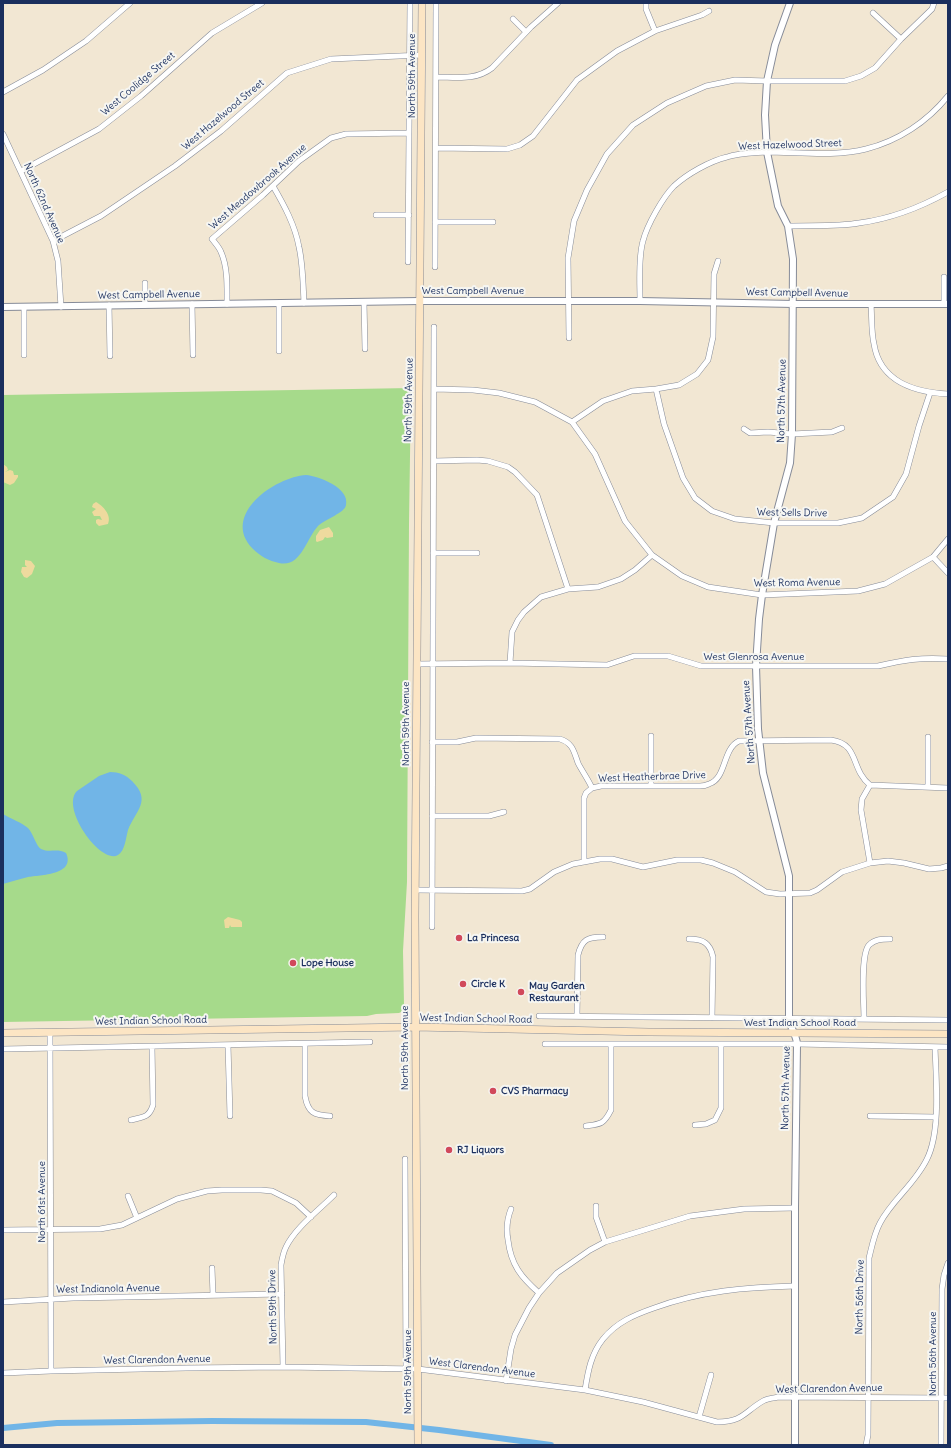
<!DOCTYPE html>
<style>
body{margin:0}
#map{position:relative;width:951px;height:1448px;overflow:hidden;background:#f2e7d3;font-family:Delius,sans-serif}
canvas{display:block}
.frame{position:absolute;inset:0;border:4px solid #1b2f5e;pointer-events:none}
</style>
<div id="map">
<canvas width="951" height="1448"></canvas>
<div class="frame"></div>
</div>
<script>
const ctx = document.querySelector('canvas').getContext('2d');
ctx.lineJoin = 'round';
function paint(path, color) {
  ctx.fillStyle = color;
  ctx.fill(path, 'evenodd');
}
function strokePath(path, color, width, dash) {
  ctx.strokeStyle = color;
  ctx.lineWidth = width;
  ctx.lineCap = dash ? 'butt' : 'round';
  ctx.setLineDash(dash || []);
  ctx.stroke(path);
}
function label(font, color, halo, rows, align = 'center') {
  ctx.font = font + ' Delius,sans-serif';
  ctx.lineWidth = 4;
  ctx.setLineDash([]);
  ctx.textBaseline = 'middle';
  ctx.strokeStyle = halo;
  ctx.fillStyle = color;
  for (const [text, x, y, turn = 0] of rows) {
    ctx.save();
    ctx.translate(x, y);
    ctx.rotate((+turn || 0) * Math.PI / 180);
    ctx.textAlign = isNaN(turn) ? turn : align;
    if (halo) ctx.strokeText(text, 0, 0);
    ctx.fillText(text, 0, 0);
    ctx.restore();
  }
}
paint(new Path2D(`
 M411,388L409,524L407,882L403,951L404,1004L403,1011L399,1013L376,1014L367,1016L3,1022V395Z`), '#a6da8b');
paint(new Path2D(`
 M3,464L7,467L8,470L5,472L10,470L13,471L14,475H18V477L14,483L10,485L3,482Z
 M96,502C103,506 112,515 108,524L99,526L96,523V520L98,519L102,520L100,516H94L92,512L96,509L92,507L93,504Z
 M329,527L333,533V537L327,538L325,537L323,540L317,542L316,541V536L320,530Z
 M25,560L31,561L35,566L32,574L27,578L24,577L21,572L22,567H27L25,565Z
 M228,917L240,920L242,922V927H231L230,925L229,928H225L224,920Z`), '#eeda9e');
paint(new Path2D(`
 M306,475C319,476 350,488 346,505C345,513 325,519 318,526C306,539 301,568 279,563C269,561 260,556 253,549C220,515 275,477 306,475Z
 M110,772C119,772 126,775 132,781C152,801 136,810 128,830C126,837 125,851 118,855C101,865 60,808 77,791L99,776Z
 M3,814C11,819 21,822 28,828C33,833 36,846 41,849C49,853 58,848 66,853C76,875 40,875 28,877C19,879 11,882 3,884Z`), '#71b5e7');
strokePath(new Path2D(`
 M3,1428L57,1423L212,1421L366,1422L439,1430L551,1445`), '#71b5e7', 6);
const minor = new Path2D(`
 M646,3V9L655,31
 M873,13L901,39
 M513,19L526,32
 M436,77C456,77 475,81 492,68L531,27L558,3
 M3,92L43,70L86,41L130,3
 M3,134L53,241L58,261L61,307
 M436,148L507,149L520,145L533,136L577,80L617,51L655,31L702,15L709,11
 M21,171L99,129L141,96L212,33L262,3
 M273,186C284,205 295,225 299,247C303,265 303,284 304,303
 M376,215H409
 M435,222H493
 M788,226C811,225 836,227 859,223C890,219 921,207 948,192
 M53,241L101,216L175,166L221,131L287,73L331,59L422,55
 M408,262L410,3
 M435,267L436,3
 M944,277V304
 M145,283V305
 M640,301C640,283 638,258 643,241C647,225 663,197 674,186C687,174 710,161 727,157C739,153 753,153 766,152C798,152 835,157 866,149C898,141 927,122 948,96
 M364,302L365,349
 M279,303V351
 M192,304L193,355
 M227,304C227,287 228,268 221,252C219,247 215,243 212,239L263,195L299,161L331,138L346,134L409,133
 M871,304C872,317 871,331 874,344C880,382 914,392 948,394
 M109,305L110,356
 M24,307V355
 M569,338L568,258L574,221L587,190L607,154L633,125L667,103L706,86L735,80L767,81H845L861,76L875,68L901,39L932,9L934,3
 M434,389L473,390L499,393L535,402L572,422L595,454L625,521L652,555L682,576L708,587L762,595L858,591L885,584L933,557L948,539
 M656,389L664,424L683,478L695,498L712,511L735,519L774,523H838L862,518L893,497L906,474L919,426L930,393
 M572,422L603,401L632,391L656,389L679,385L697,374L708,360L713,337L714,274L718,261
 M744,429L750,433L768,432L792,434L832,432L842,428
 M434,461L477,460L488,461L508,467L515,472L537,495L568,589
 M433,553H477
 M933,557L948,573
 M510,663L512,632L518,620L524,612L541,597L568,589L598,587L621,579L635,570L652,555
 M417,664L510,663L607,665L634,656H668L701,666H878C904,660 921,657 948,659
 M651,736V786
 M432,742H457L476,738L560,739C573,743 574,752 578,763C582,771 588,779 592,788L601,786H700C703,786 707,785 709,784C727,778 722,749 739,741L831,740C860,744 850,769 870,785L948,788
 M870,785L862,799L861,810L870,863
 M928,787V737
 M432,816H489L504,812
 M584,861V798L586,793L592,788
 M415,890L522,891L530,889L554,872L573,864L600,859H612L643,867L677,860H701L713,863L735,872L766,892L780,894L810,893L817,890L842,872L870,863L888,861L904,863L929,869L941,868L948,866
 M432,927L434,327
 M689,939C703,939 710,943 713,957L712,1018
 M539,1016L948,1020
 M577,1016L578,955C582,939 588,937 603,937
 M864,1019C864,1004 860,955 869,945C875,939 882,939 890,939
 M50,1033L51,1371
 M305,1044V1096C308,1113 314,1115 330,1116
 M545,1044H797L948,1047
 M228,1045L230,1116
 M3,1049L370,1042
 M870,1116L936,1117
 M131,1120C143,1117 149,1118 153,1105L152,1047
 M695,1125L706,1124L715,1120L721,1108V1044
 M586,1126C601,1124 604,1124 611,1110V1044
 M405,1159L406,1369
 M128,1196L137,1218
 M596,1206V1217L605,1242
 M511,1209C507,1219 506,1229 508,1240C511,1265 521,1277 539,1293
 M3,1230L100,1229L122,1225L177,1199L207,1191L222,1190H261L272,1191L296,1203L311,1217
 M212,1268L213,1295
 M3,1302L73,1298L282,1294
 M283,1367L281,1265C282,1259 283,1253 286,1247C295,1228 319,1210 334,1195
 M3,1373L51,1371L186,1368L283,1367L418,1369L585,1390L643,1402L717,1422C743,1422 744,1412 763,1401C768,1398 774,1398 779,1397L948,1398
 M506,1381L511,1349L515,1335L529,1308L539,1293L557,1273L590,1250L605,1242L690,1216L744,1209L795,1208
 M585,1390C588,1371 591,1354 603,1339C617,1322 634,1315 654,1308C700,1291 747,1287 795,1286
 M699,1417L711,1375
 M866,1445L868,1435L869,1258C872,1246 874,1234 880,1223C892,1200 915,1184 927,1159C941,1131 936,1079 935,1047
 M941,1445L942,1289L944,1275L948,1263`);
const tertiary = new Path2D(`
 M790,3L775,45L767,81L765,115L767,152L778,206L788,226L793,259L792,434L790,463L774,523L762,595L759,619L756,666L758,729L763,773L789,876V1018C790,1028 797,1036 797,1044L795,1208V1445
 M3,307L420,301H640L794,304H948`);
const secondary = new Path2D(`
 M3,1033L415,1027L649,1032L948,1034
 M418,1445L415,916L422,3`);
strokePath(minor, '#868b98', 6);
strokePath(tertiary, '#868b98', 8);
strokePath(secondary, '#868b98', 8);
strokePath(minor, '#fff', 5);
strokePath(tertiary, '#fff', 6);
strokePath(secondary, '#fce5c4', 7);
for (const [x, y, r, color] of [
 [459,938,4,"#d1495b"],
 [293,963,4,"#d1495b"],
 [463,984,4,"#d1495b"],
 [521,992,4,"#d1495b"],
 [493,1091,4,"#d1495b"],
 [449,1150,4,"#d1495b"]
]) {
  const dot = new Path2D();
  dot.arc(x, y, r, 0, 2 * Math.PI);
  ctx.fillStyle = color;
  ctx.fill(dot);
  strokePath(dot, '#f6f6f2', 1.5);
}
label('10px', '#1b2f5e', '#f6f6f2', [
 ["North 59th Avenue",412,76,-90],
 ["West Coolidge Street",138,84,-40],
 ["West Hazelwood Street",223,115,-40],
 ["West Hazelwood Street",790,145,-2],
 ["West Meadowbrook Avenue",258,187,-41],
 ["North 62nd Avenue",44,203,66],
 ["West Campbell Avenue",473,291],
 ["West Campbell Avenue",797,293,1],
 ["West Campbell Avenue",149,295,-1],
 ["North 59th Avenue",409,400,-89],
 ["North 57th Avenue",782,401,-89],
 ["West Sells Drive",792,513,1],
 ["West Roma Avenue",797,583,-1],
 ["West Glenrosa Avenue",754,657],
 ["North 57th Avenue",749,722,-94],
 ["North 59th Avenue",406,724,-90],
 ["West Heatherbrae Drive",652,777,-2],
 ["West Indian School Road",476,1019,1],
 ["West Indian School Road",151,1021,-1],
 ["West Indian School Road",800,1023],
 ["North 59th Avenue",405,1048,-90],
 ["North 57th Avenue",786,1088,-89],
 ["North 61st Avenue",42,1202,-90],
 ["West Indianola Avenue",108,1289,-1],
 ["North 56th Drive",860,1297,-89],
 ["North 59th Drive",273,1307,-91],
 ["North 56th Avenue",933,1354,-90],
 ["West Clarendon Avenue",157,1360,-1],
 ["West Clarendon Avenue",482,1368,7],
 ["North 59th Avenue",408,1372,-90],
 ["West Clarendon Avenue",829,1389,-1]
]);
label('bold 10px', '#1b2f5e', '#f6f6f2', [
 ["La Princesa",467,938],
 ["Lope House",301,963],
 ["Circle K",471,984],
 ["May Garden",529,986],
 ["Restaurant",529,998],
 ["CVS Pharmacy",501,1091],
 ["RJ Liquors",457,1150]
], 'left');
</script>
